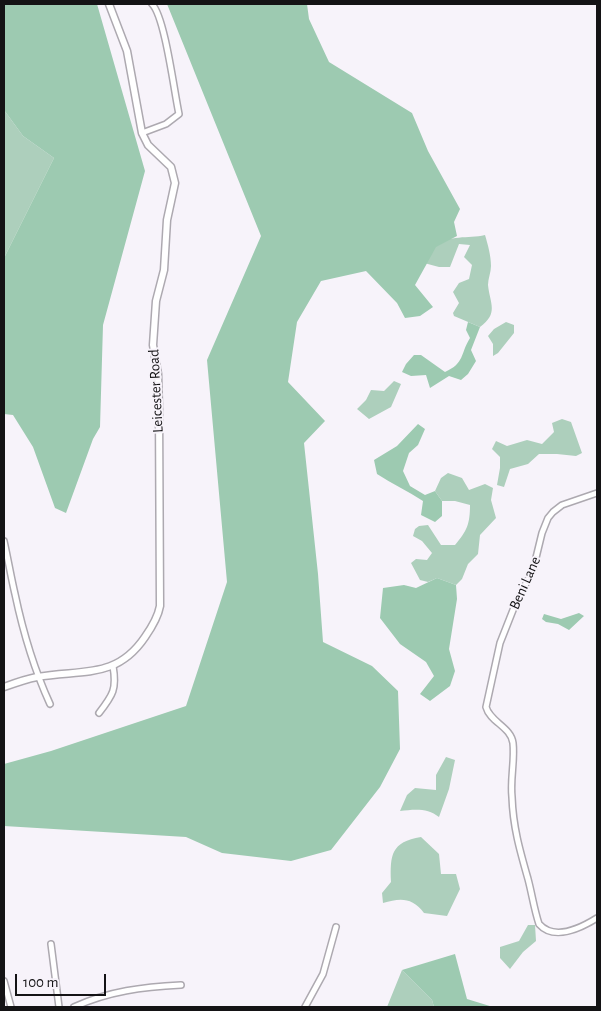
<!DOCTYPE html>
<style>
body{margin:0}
#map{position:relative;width:601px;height:1011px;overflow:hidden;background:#f7f3fa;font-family:"Alegreya Sans",sans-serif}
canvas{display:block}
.frame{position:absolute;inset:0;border:5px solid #141315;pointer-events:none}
.scale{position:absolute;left:15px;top:974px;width:91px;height:22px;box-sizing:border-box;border:2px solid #141315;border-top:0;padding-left:6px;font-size:15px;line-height:18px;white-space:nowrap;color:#141315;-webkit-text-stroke:4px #f7f3fa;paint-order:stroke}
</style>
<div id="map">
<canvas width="601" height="1011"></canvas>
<div class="frame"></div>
<div class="scale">100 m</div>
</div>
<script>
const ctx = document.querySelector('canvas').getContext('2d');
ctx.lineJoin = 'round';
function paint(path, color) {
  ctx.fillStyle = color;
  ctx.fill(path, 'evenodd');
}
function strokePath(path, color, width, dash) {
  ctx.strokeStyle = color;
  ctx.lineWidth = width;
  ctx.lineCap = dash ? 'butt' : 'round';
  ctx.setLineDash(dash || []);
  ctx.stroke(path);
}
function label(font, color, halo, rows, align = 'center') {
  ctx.font = font + ' "Alegreya Sans",sans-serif';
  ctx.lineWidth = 4;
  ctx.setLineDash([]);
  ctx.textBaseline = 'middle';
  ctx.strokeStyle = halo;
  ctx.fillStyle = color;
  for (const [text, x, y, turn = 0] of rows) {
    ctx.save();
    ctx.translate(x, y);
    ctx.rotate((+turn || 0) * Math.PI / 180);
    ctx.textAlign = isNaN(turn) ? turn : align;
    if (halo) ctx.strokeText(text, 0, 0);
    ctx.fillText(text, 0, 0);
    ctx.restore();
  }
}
paint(new Path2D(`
 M4,110L23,136L54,158L4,258Z
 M485,235C488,245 491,256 491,266C491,272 488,279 488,285C490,304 499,313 480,327L454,316L453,313L459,303L453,292L459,283L469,279L472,265L464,257L470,245L459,244L450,267H439L424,263C427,258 431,251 435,247C449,234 468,239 485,235Z
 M506,322L514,325V333L498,353L493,356V344L488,336L494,329Z
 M394,381L401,384L391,407L369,419L357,409L366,400L371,390L384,391Z
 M562,419L571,422L582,453L576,456L557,454H539L528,464L510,469L504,487L497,485L500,468V457L492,449L496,441L507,446L527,440L542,444L554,432L552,423Z
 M448,473L462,478L469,490L485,484L493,488L491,500L496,518L480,535L478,554L468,564L462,579L456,585L437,578L428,582L420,580L411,563L416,559L427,560L432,553L422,541L413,536L415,529L419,526L428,525L441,545H455C467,531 470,524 470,505L455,501H442L435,491L441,478Z
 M446,757L455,760L449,789L439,817C428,808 415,809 400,811L407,795L415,788L436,790V775Z
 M421,837L439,854L441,874H456L460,889L447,916L424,913C412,897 400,898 383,903L382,893L391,882C390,855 391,842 421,837Z
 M528,925H535L536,941L523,952L510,969L500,958V947L519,941Z
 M402,970L432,1000L434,1007H387Z`), '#adcfbc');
paint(new Path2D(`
 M4,4H97L145,171L103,325L100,427L93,439L66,513L55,508L33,447L13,415L4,414V258L54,158L23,136L4,110Z
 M167,4H307L309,19L329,62L412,113L428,151L460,209L454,222L457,236L436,247L415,285L433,307L420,316L405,318L397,303L366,271L321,281L297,322L288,382L325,421L304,443L318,574L323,642L372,666L398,691L400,749L380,787L331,850L291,861L222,853L186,837L4,826V764L51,751L186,706L227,582L207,360L261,236Z
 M468,322L480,327L471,350L476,361L468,374L461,380L449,376L430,388L426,375L411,376L402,372L406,364L414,355H421L445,372C465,363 460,354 470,338L466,330Z
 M418,424L425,429L418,445L409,453L403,471L410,486L425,495L435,491L442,501V516L435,522L421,515L423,501C408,491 392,484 377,474L374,460L397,446Z
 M437,578L456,585L457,599L449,649L455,671L450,686L430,701L420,694L434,676L426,662L400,644L380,618L383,588L404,585L416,588Z
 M579,613L584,616L569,630L558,624L546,622L542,619L544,614L561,619Z
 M455,954L467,999L493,1007H434L432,1000L402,970Z`), '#9dcab1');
const minor = new Path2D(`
 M142,133L166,124L179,114C174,91 165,17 152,4
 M597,493L562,505L553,512L548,518L542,533L533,570L515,605L500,643L486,707C490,722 511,727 513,743C515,761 510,779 512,797C513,827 520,851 528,879C532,894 534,909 539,924C554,941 581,928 597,918
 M4,541C8,559 11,577 15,594C23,632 34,669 50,704
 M99,713C113,695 117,689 113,666
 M51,944L59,1007
 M4,981L11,1007
 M74,1007C109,991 143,987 181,985
 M305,1007L323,974L336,927`);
const tertiary = new Path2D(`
 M4,687C15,683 26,679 37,677C81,669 116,680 145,637C152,627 158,617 160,606L159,411L158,374L153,345L156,301L164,270L167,220L175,183L171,167L148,145L142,133L127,51L109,4`);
strokePath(minor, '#ada9b0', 8);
strokePath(tertiary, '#ada9b0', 9);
strokePath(minor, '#fff', 5);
strokePath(tertiary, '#fff', 6);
label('15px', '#141315', '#f7f3fa', [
 ["Leicester Road",156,391,-93],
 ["Beni Lane",525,583,-66]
]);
</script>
